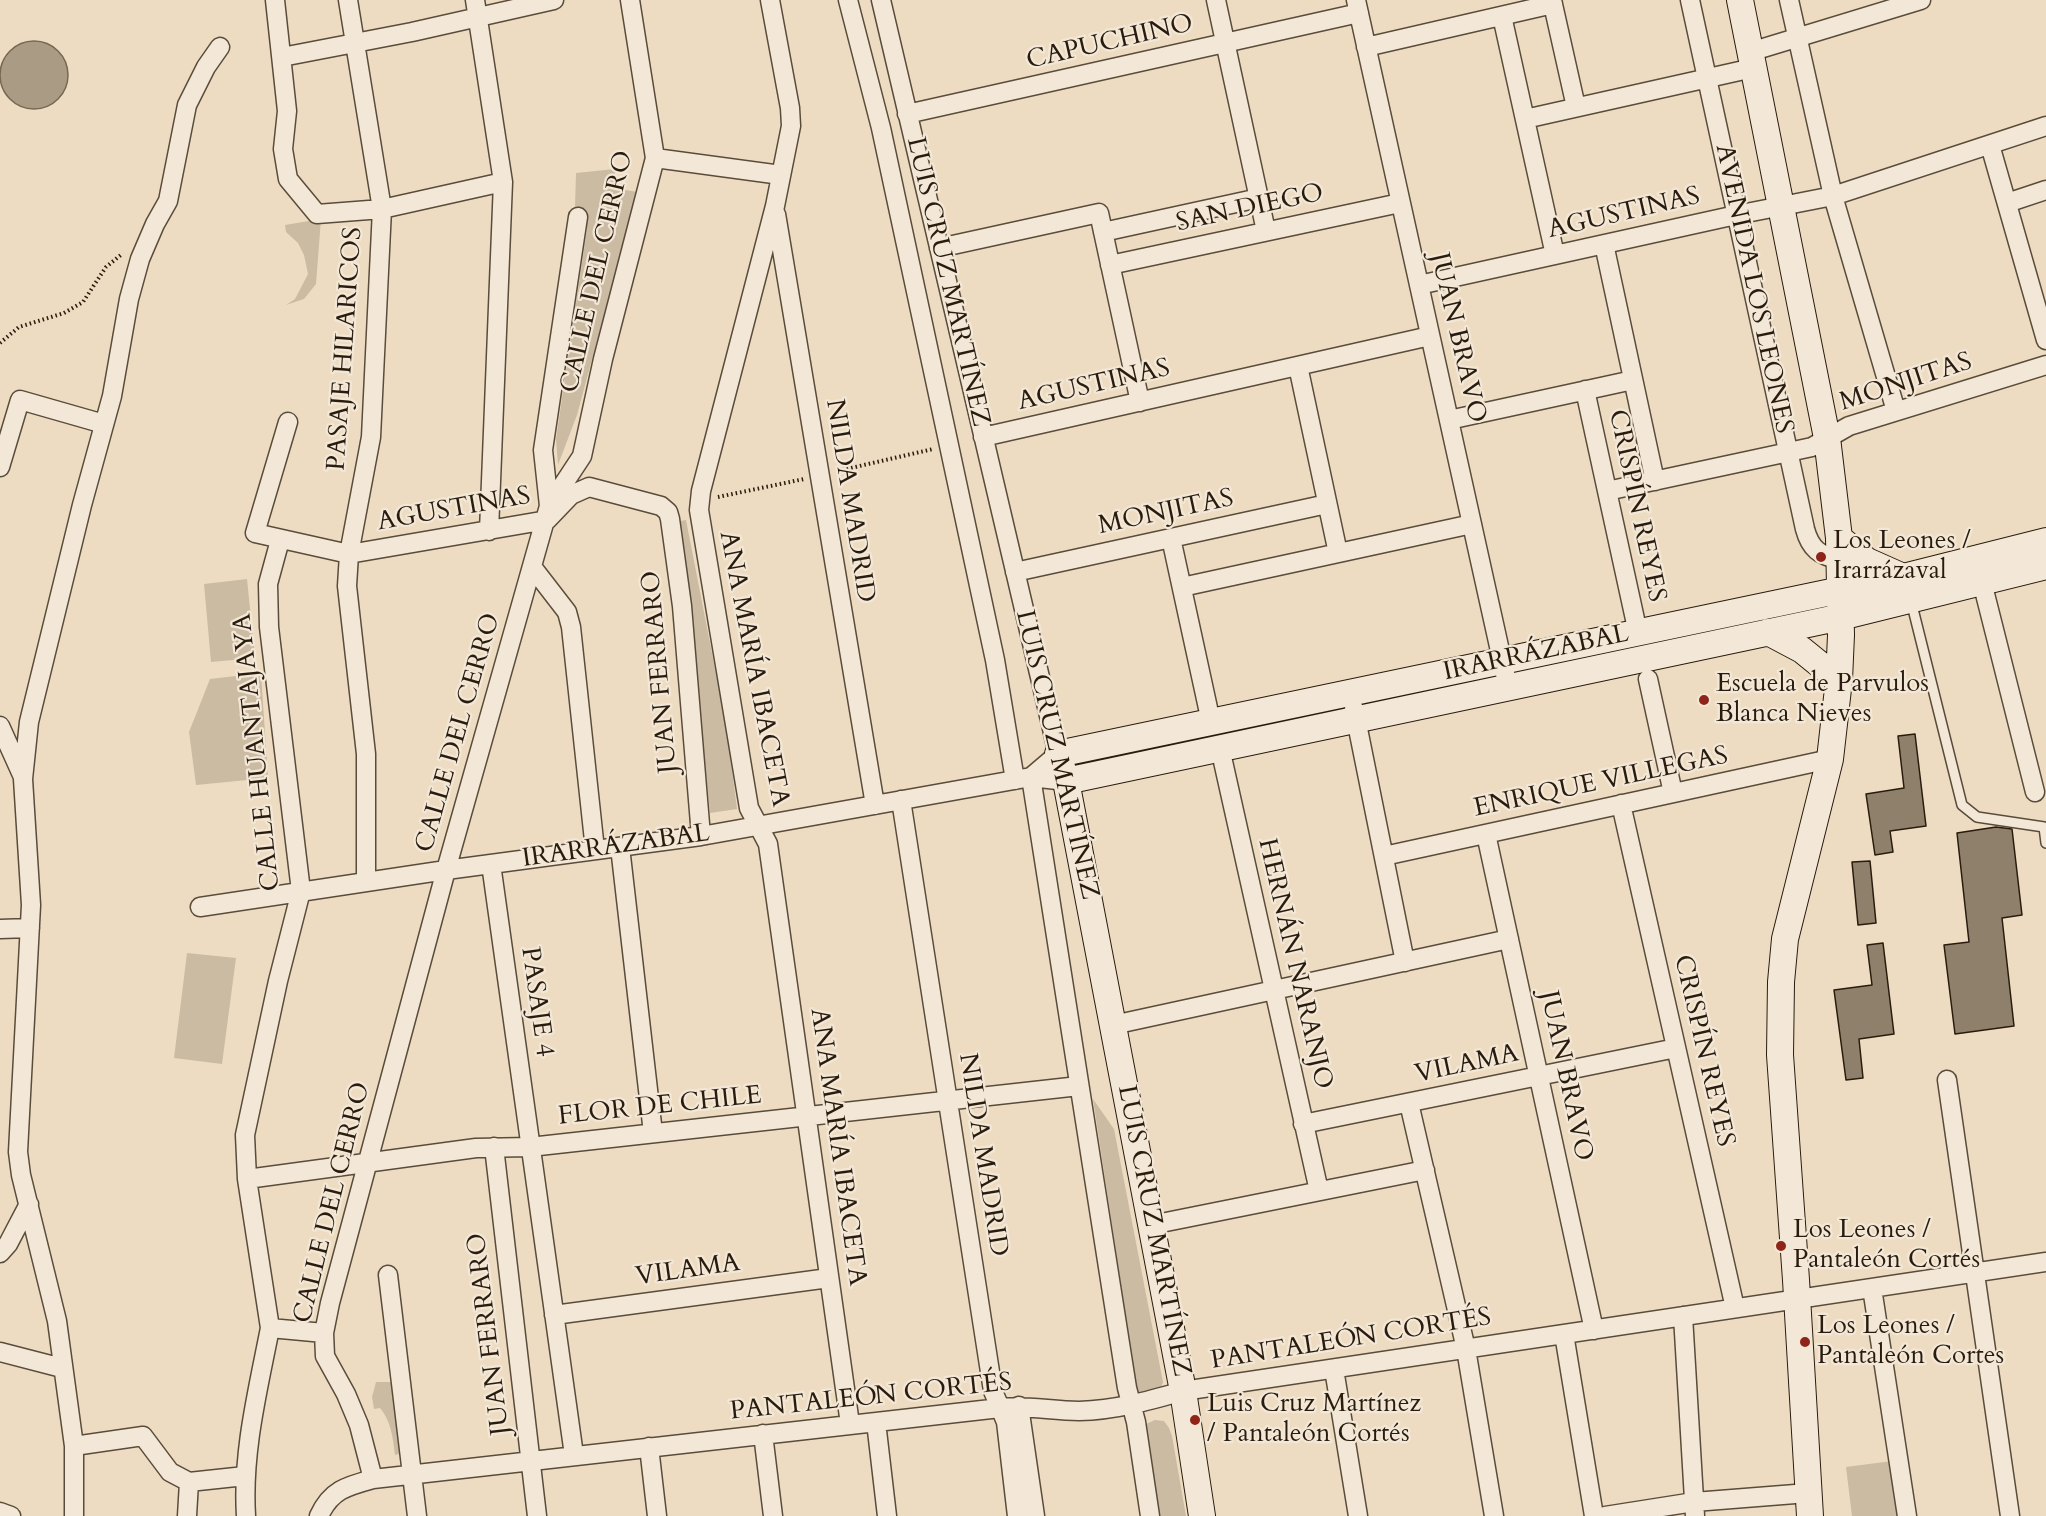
<!DOCTYPE html>
<meta charset="utf-8">
<style>
body{margin:0}
canvas{display:block;background:#eddcc1}
</style>
<canvas width="2046" height="1516"></canvas>
<script>
const ctx = document.querySelector('canvas').getContext('2d');
ctx.lineJoin = 'round';
function paint(path, color) {
  ctx.fillStyle = color;
  ctx.fill(path, 'evenodd');
}
function strokePath(path, color, width, dash) {
  ctx.strokeStyle = color;
  ctx.lineWidth = width;
  ctx.lineCap = dash ? 'butt' : 'round';
  ctx.setLineDash(dash || []);
  ctx.stroke(path);
}
function label(font, color, halo, rows, align = 'center') {
  ctx.font = font + ' Cardo,serif';
  ctx.lineWidth = 4.5;
  ctx.setLineDash([]);
  ctx.textBaseline = 'middle';
  ctx.strokeStyle = halo;
  ctx.fillStyle = color;
  for (const [text, x, y, turn = 0] of rows) {
    ctx.save();
    ctx.translate(x, y);
    ctx.rotate((+turn || 0) * Math.PI / 180);
    ctx.textAlign = isNaN(turn) ? turn : align;
    if (halo) ctx.strokeText(text, 0, 0);
    ctx.fillText(text, 0, 0);
    ctx.restore();
  }
}
paint(new Path2D(`
 M615,169V188L637,192L577,415L558,465L556,439L587,229L586,213L575,207L576,173Z
 M321,219L316,284L304,299L286,305L295,299L308,274L304,255L298,243L286,232L285,225Z
 M686,520L727,730L737,809L710,813L680,521Z
 M247,579L255,658L211,662L204,584Z
 M261,673L268,778L196,785L189,732L210,679Z
 M187,953L236,958L222,1064L174,1058Z
 M1093,1099L1114,1129L1163,1382L1160,1391L1143,1399L1137,1391Z
 M376,1382H394L403,1453L395,1455C393,1438 391,1421 380,1408L374,1409L372,1397Z
 M1155,1420L1164,1421L1169,1428L1172,1436L1186,1516H1160L1146,1424Z
 M1892,1461L1899,1516H1852L1846,1467Z`), '#ccbba3');
const water = new Path2D(`
 M0 75a34 34 0 1 1 68 0a34 34 0 1 1-68 0Z`);
paint(water, '#aa9b84');
strokePath(water, '#766855', 1.5);
const building = new Path2D(`
 M1915,734L1926,826L1890,831L1893,852L1875,855L1866,794L1904,788L1898,736Z
 M1996,827L2012,829L2022,915L2002,918L2014,1026L1955,1034L1944,945L1969,942L1957,833Z
 M1870,861L1876,923L1858,925L1852,862Z
 M1883,943L1894,1034L1859,1039L1863,1078L1846,1080L1834,990L1872,985L1867,945Z`);
paint(building, '#8f806b');
strokePath(building, '#291c0e', 1.5);
const lane = new Path2D(`
 M1911,601L1962,805L1977,817L2044,827L2046,843`);
const street = new Path2D(`
 M275,0L287,111L283,149L288,179L317,214L382,209L503,182
 M348,0L382,209L371,437L349,554L347,586L366,754V882
 M475,0L503,182L489,531
 M770,0L790,108L791,126L775,206L701,491L699,510L749,808L768,844L850,1424
 M848,0L881,128L995,660L1015,780
 M881,0L1058,754L1031,777
 M1216,0L1266,231
 M1356,0L1508,687
 M1552,0L1576,107
 M1690,0L1805,529C1810,548 1820,557 1840,559
 M1789,0L1833,196L1896,411
 M1502,16L1555,255
 M1366,47L1553,4
 M1750,52L1921,0
 M282,57L412,32L554,0
 M907,114L1359,13
 M1525,119L1753,68
 M1990,145L2046,340
 M655,158L781,175
 M2007,203L2046,190
 M776,214L875,805
 M1103,232L1259,198
 M1604,244L1655,481
 M939,248L1099,213L1140,402
 M1110,265L1400,203
 M1419,285L1736,215L1833,196L2046,126
 M1298,366L1338,553
 M1585,390L1638,633
 M1449,420L1633,380
 M288,422L255,533L349,554L547,520L571,495L589,487L661,506L668,512L670,519L682,606L701,836
 M983,437L1430,336
 M0,467L20,400L104,424
 M1607,491L1812,447L1849,426L2046,365
 M549,506L543,450L578,217
 M1171,538L1211,722
 M280,540L268,584L269,627L301,891L278,981L245,1135L247,1179L270,1328L324,1333
 M533,568L567,612L571,627L595,850
 M1015,572L1327,504
 M1982,582L2035,792
 M1182,587L1472,524
 M1648,679L1673,793
 M1354,709L1405,962
 M0,726L23,777
 M1220,748L1319,1191
 M1031,777L1127,1388L1136,1422L1150,1516
 M901,800L993,1391L1006,1422L1017,1516
 M1621,804L1735,1308
 M1486,834L1594,1330
 M620,847L653,1133
 M1384,856L1830,759
 M491,864L574,1455
 M200,907L446,870L701,836L1031,777L1066,781
 M0,929L30,928
 M1113,1025L1509,939
 M1947,1080L2010,1516
 M1409,1103L1466,1349L1494,1516
 M1303,1124L1676,1048
 M494,1147L537,1516
 M247,1179L476,1148L530,1147L1079,1086
 M1151,1225L1425,1170
 M0,1253L8,1244L29,1204
 M388,1275L417,1516
 M1872,1288L1907,1516
 M554,1315L829,1278
 M1683,1316L1695,1516
 M1564,1334L1594,1516
 M0,1352L62,1368
 M1334,1369L1358,1516
 M1019,1406L1035,1516
 M876,1422L887,1516
 M763,1434L773,1516
 M74,1446L143,1436L170,1472L189,1482L245,1476
 M649,1447L657,1516
 M373,1479L359,1425L346,1394L325,1356L324,1333L330,1303L446,870L549,506L582,456L603,359L655,158L630,0
 M0,1512L11,1516
 M74,1516V1446L57,1321L21,1175L18,1152L31,905L23,779L29,722L82,505L112,396L129,299L140,259L155,224L168,201L187,105L206,67L220,47
 M187,1516L189,1482
 M246,1516C242,1452 258,1390 270,1328
 M319,1516C331,1490 347,1486 373,1479L1000,1408C1027,1405 1052,1411 1079,1411C1116,1410 1148,1401 1183,1391L2046,1262
 M1605,1516L1694,1502L1808,1493`);
const secondary = new Path2D(`
 M1740,0L1827,438L1839,538L1841,635L1839,680L1830,759L1785,939L1781,982L1780,1055L1796,1280L1810,1516
 M1839,538L1867,561L1903,577
 M1768,632L1802,650L1839,680
 M1066,781L1841,617L2046,566
 M1202,1516L1183,1391L1066,781L1058,754L1903,577L2046,541`);
strokePath(lane, '#5a4c3b', 12);
strokePath(street, '#5a4c3b', 21);
strokePath(secondary, '#291c0e', 28);
strokePath(new Path2D(`
 M0,343L19,327L64,313L83,302L106,267L122,254
 M838,471L933,449
 M718,497L804,479`), '#291c0e', 4, [1.5, 3]);
strokePath(lane, '#f3e8d7', 9);
strokePath(street, '#f3e8d7', 18);
strokePath(secondary, '#f3e8d7', 26);
for (const [x, y, r, color] of [
 [1821,557,6,"#8f2418"],
 [1704,700,6,"#8f2418"],
 [1781,1246,6,"#8f2418"],
 [1805,1342,6,"#8f2418"],
 [1195,1420,6,"#8f2418"]
]) {
  const dot = new Path2D();
  dot.arc(x, y, r, 0, 2 * Math.PI);
  ctx.fillStyle = color;
  ctx.fill(dot);
  strokePath(dot, '#f3e8d7', 2);
}
label('26px', '#291c0e', '#f3e8d7', [
 ["CAPUCHINO",1110,43,-13],
 ["SAN DIEGO",1250,209,-12],
 ["AGUSTINAS",1624,214,-13],
 ["CALLE DEL CERRO",598,272,-77],
 ["LUIS CRUZ MARTÍNEZ",947,282,77],
 ["AVENIDA LOS LEONES",1753,289,78],
 ["JUAN BRAVO",1457,338,77],
 ["PASAJE HILARICOS",346,349,-86],
 ["MONJITAS",1906,383,-18],
 ["AGUSTINAS",1094,386,-13],
 ["NILDA MADRID",849,501,81],
 ["CRISPÍN REYES",1636,506,78],
 ["AGUSTINAS",454,510,-10],
 ["MONJITAS",1166,513,-12],
 ["IRARRÁZABAL",1536,654,-12],
 ["ANA MARÍA IBACETA",753,669,79],
 ["JUAN FERRARO",661,672,-95],
 ["CALLE DEL CERRO",459,733,-74],
 ["CALLE HUANTAJAYA",258,752,-96],
 ["LUIS CRUZ MARTÍNEZ",1056,755,77],
 ["ENRIQUE VILLEGAS",1601,783,-12],
 ["IRARRÁZABAL",616,847,-8],
 ["HERNÁN NARANJO",1294,964,77],
 ["PASAJE 4",536,1002,82],
 ["CRISPÍN REYES",1703,1051,77],
 ["VILAMA",1467,1065,-12],
 ["JUAN BRAVO",1565,1076,78],
 ["FLOR DE CHILE",660,1107,-6],
 ["ANA MARÍA IBACETA",837,1147,82],
 ["NILDA MADRID",982,1155,81],
 ["CALLE DEL CERRO",333,1203,-76],
 ["LUIS CRUZ MARTÍNEZ",1153,1231,79],
 ["VILAMA",688,1271,-8],
 ["JUAN FERRARO",490,1334,-97],
 ["PANTALEÓN CORTÉS",1351,1340,-9],
 ["PANTALEÓN CORTÉS",871,1398,-6]
]);
label('26px', '#291c0e', '#f3e8d7', [
 ["Los Leones /",1833,542],
 ["Irarrázaval",1833,572],
 ["Escuela de Parvulos",1716,685],
 ["Blanca Nieves",1716,715],
 ["Los Leones /",1793,1231],
 ["Pantaleón Cortés",1793,1261],
 ["Los Leones /",1817,1327],
 ["Pantaleón Cortes",1817,1357],
 ["Luis Cruz Martínez",1207,1405],
 ["/ Pantaleón Cortés",1207,1435]
], 'left');
</script>
